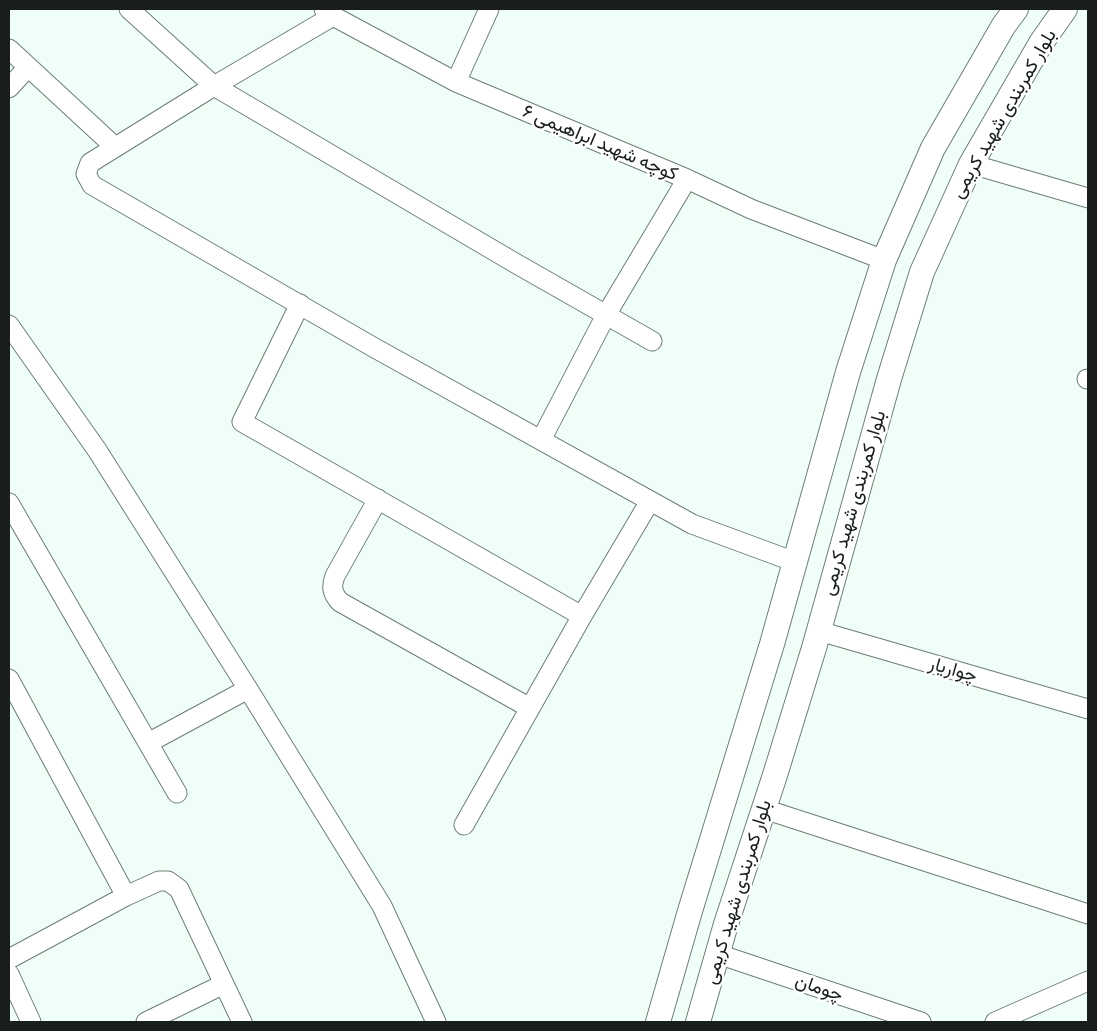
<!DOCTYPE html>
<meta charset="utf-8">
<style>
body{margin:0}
#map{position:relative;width:1097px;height:1031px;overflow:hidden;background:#effef6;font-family:"PT Sans Narrow",sans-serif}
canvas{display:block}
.frame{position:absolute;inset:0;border:10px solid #181f1b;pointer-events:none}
</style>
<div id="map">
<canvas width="1097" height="1031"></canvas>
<div class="frame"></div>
</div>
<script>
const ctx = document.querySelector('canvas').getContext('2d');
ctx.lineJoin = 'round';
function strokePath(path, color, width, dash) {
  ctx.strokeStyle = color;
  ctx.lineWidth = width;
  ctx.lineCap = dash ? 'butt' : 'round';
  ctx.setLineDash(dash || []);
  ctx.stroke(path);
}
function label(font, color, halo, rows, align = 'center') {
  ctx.font = font + ' "PT Sans Narrow",Vazirmatn,sans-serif';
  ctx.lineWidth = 5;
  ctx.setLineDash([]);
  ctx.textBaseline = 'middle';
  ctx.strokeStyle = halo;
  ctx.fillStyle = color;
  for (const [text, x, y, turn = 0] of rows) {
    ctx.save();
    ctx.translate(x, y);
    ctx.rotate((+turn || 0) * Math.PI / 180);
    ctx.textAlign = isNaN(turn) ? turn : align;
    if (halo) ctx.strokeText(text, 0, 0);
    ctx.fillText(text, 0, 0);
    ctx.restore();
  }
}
const minor = new Path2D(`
 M129,9L214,86L515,263L652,341
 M324,9L333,16L456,82L687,179L751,209L884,260
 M333,16L214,86L90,163L86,174L92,185L373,347L692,524L795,562
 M9,49L115,147
 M456,82L489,9
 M9,88L28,67
 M971,164L1088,198
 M300,304L242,422L582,616
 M9,325L97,450L248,689L382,906L436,1022
 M1087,379H1088
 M541,440L606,315L687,179
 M378,499L335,576C331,587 332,593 340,602L530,708
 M9,503L177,793
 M819,631L1088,709
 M9,679L126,896L159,881H168L179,889L242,1022
 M148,743L248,689
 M764,809L1088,914
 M464,825L582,616L650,501
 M718,954L921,1022
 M9,959L126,896
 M9,974L31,1022
 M146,1022L224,984
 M995,1022L1088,981`);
const tertiary = new Path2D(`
 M658,1022L690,911L772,644L848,372L884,260L933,148L1004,25L1016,9
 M698,1022L726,924L775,775L814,648L889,379L922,272L971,164L1041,43L1065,9`);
strokePath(minor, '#6d7e75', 21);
strokePath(tertiary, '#6d7e75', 26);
strokePath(minor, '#fff', 19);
strokePath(tertiary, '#fff', 24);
label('19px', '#181f1b', '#fff', [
 ["بلوار کمربندی شهید کریمی",1004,114,-60],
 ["کوچه شهید ابراهیمی ۶",600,143,23],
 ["بلوار کمربندی شهید کریمی",854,503,-74],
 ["چواریار",953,670,16],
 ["بلوار کمربندی شهید کریمی",738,892,-73],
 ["چومان",819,988,19]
]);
</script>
